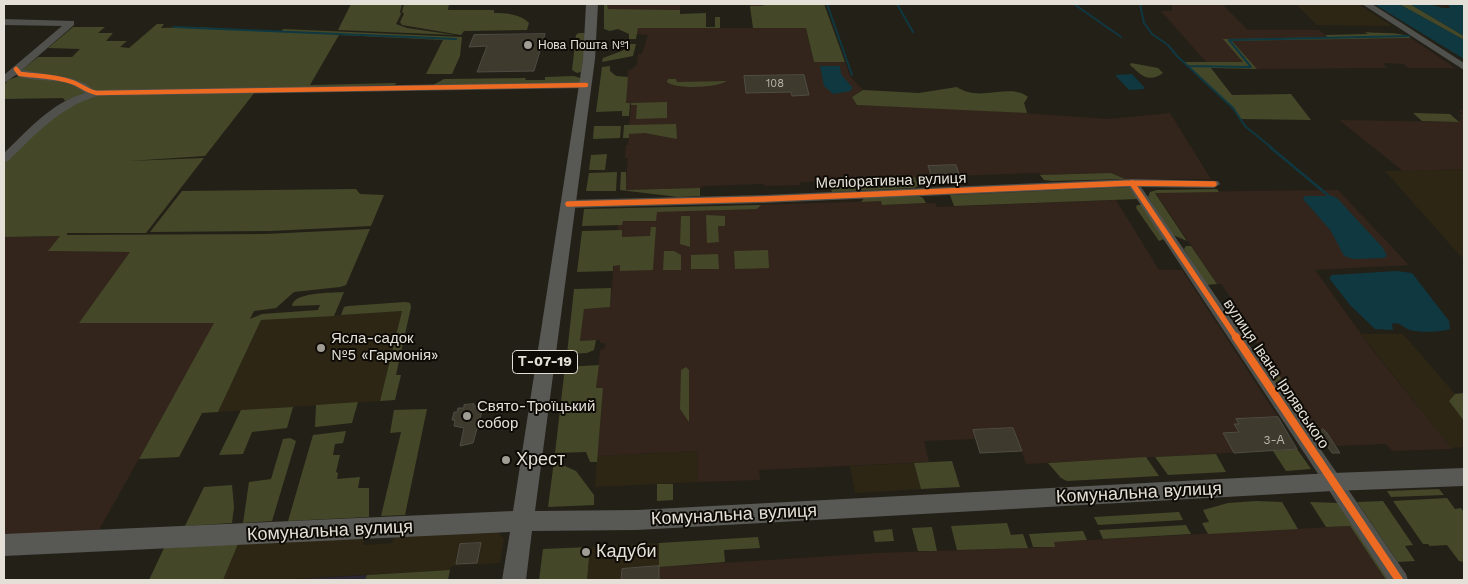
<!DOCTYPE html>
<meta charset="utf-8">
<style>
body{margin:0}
#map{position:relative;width:1468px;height:584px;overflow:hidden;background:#232018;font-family:"Work Sans",sans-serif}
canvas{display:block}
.frame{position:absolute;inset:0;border:5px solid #e4e0d7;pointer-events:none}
</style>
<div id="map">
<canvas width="1468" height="584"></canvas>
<div class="frame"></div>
</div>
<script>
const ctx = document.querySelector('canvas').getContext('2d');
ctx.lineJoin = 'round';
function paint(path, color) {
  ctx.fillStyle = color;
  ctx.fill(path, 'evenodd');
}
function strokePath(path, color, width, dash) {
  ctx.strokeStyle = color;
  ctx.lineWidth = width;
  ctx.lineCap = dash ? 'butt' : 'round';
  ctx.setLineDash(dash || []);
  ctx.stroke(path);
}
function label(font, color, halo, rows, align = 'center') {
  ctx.font = font + ' "Work Sans",sans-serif';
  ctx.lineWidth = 4;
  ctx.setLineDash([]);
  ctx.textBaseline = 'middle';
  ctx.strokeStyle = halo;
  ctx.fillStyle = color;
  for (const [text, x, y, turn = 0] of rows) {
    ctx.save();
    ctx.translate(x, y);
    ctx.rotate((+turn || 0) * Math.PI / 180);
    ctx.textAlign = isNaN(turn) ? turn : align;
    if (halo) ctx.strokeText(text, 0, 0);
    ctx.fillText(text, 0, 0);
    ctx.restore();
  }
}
paint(new Path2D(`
 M1296,4H1358L1392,26L1317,25Z
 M1464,169V260L1385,171Z
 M402,311L380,401L218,412L261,320Z
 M1361,334H1403L1455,394L1449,401L1464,421V447L1451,448Z
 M697,451L698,482L595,487L597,456Z
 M914,463L921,489L855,493L850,466Z
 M497,530L504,539L500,563L451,566L450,570L275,580H223L238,544L365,537L363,545L392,543L395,536Z
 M659,543V580H587L590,547Z`), '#2d2614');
paint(new Path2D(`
 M607,4H680V10L607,9Z
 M750,4H786L806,28L814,62H845L850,76L863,90L852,97L858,105L981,110L1108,119L1170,113L1211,179H1125L1111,173L1040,175L1039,173H1034L800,182L801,185L765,186L764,184L703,186L700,188L625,190L628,158H625L626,145H628L631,103H626L628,70L633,69L634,66H637L638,54H642L648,35L637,34L638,28H753Z
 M1172,4H1222L1248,30H1319L1328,37L1224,39L1244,62H1206L1161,11H1172Z
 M1411,38L1455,68H1408L1403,64L1383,63L1387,68L1257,69L1232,41Z
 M1458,110H1464V169L1403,171L1339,120L1458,122L1462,118L1458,115L1463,114Z
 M1338,190L1409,265L1315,270L1372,349L1452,449L1392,451L1386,444L1336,446L1327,433H1318L1233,307H1237L1236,305L1221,284H1217L1155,192Z
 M1116,200L1159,270H1182L1278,417L1244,419L1264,451L1026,464L1013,429L973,430L975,439L924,441L929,462L759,470L760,480L698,482L697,451L597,456L603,388H596L600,350L605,348V343H600V340L580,341L584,308L610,307L619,209L881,201L882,205L935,203L937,207Z
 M61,236L49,251L131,252L80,323H215L99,530L4,535V237Z
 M1350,526L1386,580H659V567L877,553L1054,547L1053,542Z`), '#33251b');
paint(new Path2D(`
 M367,575L365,580H275H286Z`), '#2c2532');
paint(new Path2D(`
 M351,4H402L400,12L401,14L396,24L407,28L455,35L338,30Z
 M404,4H449L448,10H494V13C506,13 521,14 529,23L527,30L464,31L461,35L402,25L400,22L404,14L402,12Z
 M604,4H607L608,9L680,10V14L706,13V27H715V17H720V28H638L636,39H629V34L618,29L610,31L604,29Z
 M767,4H824L845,62H814L806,28H753L750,6H762Z
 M1399,4H1410L1464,36V40Z
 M157,24H164L161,28L197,27L281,32L283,29L462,37L460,56L452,74H426L443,40L339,35L310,85L397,83L394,85L99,92L23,71V69L38,57H72L80,49L48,48L73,27H105L98,33H113L106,41H127L120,47L129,48Z
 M1365,32C1378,34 1402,31 1411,38L1232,41L1257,69L1211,68L1232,95L1291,94L1311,120L1240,119L1234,108L1184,62H1243L1223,39L1327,37L1326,35L1368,34Z
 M579,33H584L587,35L581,72L577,73L572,70L576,35Z
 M628,44H636L633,56L602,62L603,58L627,49Z
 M1131,63L1158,68L1163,73C1148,84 1140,74 1130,65Z
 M610,66V71L616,76L628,77L626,103H630L629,116H622V111L596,112L602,67Z
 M19,76C37,77 73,78 85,93L65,101L63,98L4,99V85L8,80Z
 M574,76L580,78V83L433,85L444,79L526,78L525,80H545V77Z
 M668,79H676L677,82L727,81C716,88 680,89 668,83L667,81Z
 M957,87C980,103 1010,82 1028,97L1024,103L1027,113L857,105L852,97L863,90L919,93Z
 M255,92L205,156L129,161L204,158L146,233H67V235L265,234L370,229L346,285L340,287L294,292L276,308L254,311L250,319L262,314L318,310L320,305L292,306C293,292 331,293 344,292L334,316L261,320L218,412L202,413L179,457L139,459L214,323H79L130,252L48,251L60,236L4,237V162L51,116L90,96Z
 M667,102V118L636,119L637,105H631V103Z
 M1413,113L1450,114L1459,122L1422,121Z
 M676,124L677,139L645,133L629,134V138H623L624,125Z
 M594,126H621L620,138L593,139Z
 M607,154L605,170H589L591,155Z
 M617,172L616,191H586L589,173Z
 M621,172H626V190L700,188V196L678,197L620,190Z
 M1111,173L1125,179L1052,181L1044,180L1040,175Z
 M915,177L918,186L914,188L832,192L829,181Z
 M1129,187L1138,199L954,206L950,195Z
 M356,189L360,194L384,195L371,226L271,231L150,232L182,191Z
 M1217,189L1219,192L1155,193L1187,241L1173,235L1148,197L1150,192L1157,190Z
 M919,196L923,198L926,203L882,205L881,201L861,202L864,198Z
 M761,205L757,209L657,212L656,221H623L622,225L582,226L584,209Z
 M1142,205L1164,239L1159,241L1136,208L1137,205Z
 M706,215L725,216V226H718L719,242L707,243Z
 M681,216H690V247L680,244Z
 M651,227H656L653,270L620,271V265L613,266V271L577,272L582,231L622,230V237L650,236Z
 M1186,246H1191L1217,284L1206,285L1184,249Z
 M768,250L769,268L735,269L734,251Z
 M664,251H674L681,255V270H663Z
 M718,254L719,269H691V255Z
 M611,288L610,307L584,309L580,341L596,340L594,350L587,353L567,354L574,289Z
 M405,302L410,303L411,307L396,375H401L395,400L380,401L402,311L341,315L344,307L348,306Z
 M1239,316L1256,341L1246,342L1233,323V318Z
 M1256,356H1266L1308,418L1294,412Z
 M599,365L596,388H603L597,462H590L586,452L555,453L565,367Z
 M686,367L689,370V422L680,409L681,370Z
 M1464,393V421L1449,401L1455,394Z
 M358,402L352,423L315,427L316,405Z
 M293,407L287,428L252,432L243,454L219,455L241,410Z
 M427,409L405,515L381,516L401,432L390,433L394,410Z
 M346,431L343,443L335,444L333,455H340L336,472L338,473L337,479L360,477L358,488H369V517L288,521L313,435Z
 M290,438L296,441L272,521L243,523L249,482L271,479L283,439Z
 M1297,449L1311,469L1286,471L1273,451Z
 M1216,454L1226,472L1168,475L1155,457Z
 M1146,457L1159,476L1067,481L1061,478L1048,463Z
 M554,461L576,471L594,495V505L548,507Z
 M952,461L960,487L921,489L914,463Z
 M657,484H673V500L657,501Z
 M232,485L234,507L232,523L185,526L204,487Z
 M1439,489L1444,495L1391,497L1387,491Z
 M1447,498L1455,509L1461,508L1464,512V562L1459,561L1447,545L1430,546L1428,544H1423L1393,501Z
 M1256,501L1282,502L1298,529L1208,534L1202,523L1209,522L1203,510L1228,503Z
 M1383,501L1413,545L1405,546L1415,561L1398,562L1357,502Z
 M1310,502L1339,503L1390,580H1386L1350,526L1326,527Z
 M1179,512L1183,520L1098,525L1094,517Z
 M1007,523L1011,535L1023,534L1028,548L957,550L951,526Z
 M1186,525L1191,534L1103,539L1099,530Z
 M932,527L937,551H918L912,528Z
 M892,529L894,541L875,542L873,531Z
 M1083,531L1087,540L1054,542L1055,547H1033L1029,534Z
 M758,537L760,548L724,550L725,562L659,567V543Z
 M238,544L223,580H149L164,548Z
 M590,547L587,580H539L543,549Z
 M450,570L448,580H365L367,575Z`), '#444828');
paint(new Path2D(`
 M1374,4H1399L1464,40V59Z
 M1410,4H1428L1443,8H1450L1448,4H1464V36Z
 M820,66H840L841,74L852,87L851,91L833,94L824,86Z
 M1132,74L1145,88L1144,89L1129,90L1115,75Z
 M1305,196H1332L1337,198L1383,248L1387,256L1384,258L1353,259L1344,256L1331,231L1303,199Z
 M1396,271L1412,273L1449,321L1450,329C1441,332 1420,333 1410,330C1402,327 1400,321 1392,324L1393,330L1375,329L1350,305L1329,278L1332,275Z`), '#0f3841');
strokePath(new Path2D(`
 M827,4L852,75
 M897,4L913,32
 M1074,4L1121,37
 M1140,4L1144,23L1152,34L1168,45L1177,56L1233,108L1245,126L1272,148
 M174,27L456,39
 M1187,66L1251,67L1229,40L1409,36`), '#0f3841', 2);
strokePath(new Path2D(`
 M1270,147L1329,196`), '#0f3841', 2.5);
const building = new Path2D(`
 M545,34L534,71L477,72L487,46L469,47L474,35Z
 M804,75L809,95L792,96L791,92L746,93L744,76Z
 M956,165L960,176L932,177L928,166Z
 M474,404V406H480L478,411H482L473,443L460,446L464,428L454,426L455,420H452L454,412H457L458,408H464V405Z
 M1278,417L1297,449L1234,453L1223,433L1239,432L1234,424H1239L1236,419Z
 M1013,428L1022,451L980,453L973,430Z
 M1323,429L1327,433L1340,453H1332L1318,433Z
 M481,543L477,563L456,564L460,544Z
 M659,566V580H621L622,569Z`);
paint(building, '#3e3a2d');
strokePath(building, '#4f4c45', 1);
paint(new Path2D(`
 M1362,4H1372L1464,63V70Z
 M4,19L74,21V25L22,70L70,78L86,84L94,90L586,82L591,85L586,88L97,96C60,107 35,135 8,161L4,162V153C28,130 52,102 85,93C63,74 37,85 16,75L4,83V75L62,26L4,25Z
 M1132,179L1218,181L1220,184L1214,188L1141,187L1406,574L1408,580H1388L1129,187L764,203L568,208L562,204L568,200L764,195Z`), '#50514c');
paint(new Path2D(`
 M586,4H598L595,59L535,511L637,510L1333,473L1464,468V486L1333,491L637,530L532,531L526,580H502L510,532L4,556V534L513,511L583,59Z`), '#585854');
strokePath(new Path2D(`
 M16,69L20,74C37,76 55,76 72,82C81,85 88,92 97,93L586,85`), '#ed6a23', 4.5);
strokePath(new Path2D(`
 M1132,183L1237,339
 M568,204L764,199L1132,183L1214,184`), '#ed6a23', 5.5);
strokePath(new Path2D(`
 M1236,337L1399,580`), '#ed6a23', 8);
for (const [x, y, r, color] of [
 [528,45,5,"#a09d94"],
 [321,348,5,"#a09d94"],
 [467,416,5,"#a09d94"],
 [506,460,5,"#a09d94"],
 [586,552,5,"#a09d94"]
]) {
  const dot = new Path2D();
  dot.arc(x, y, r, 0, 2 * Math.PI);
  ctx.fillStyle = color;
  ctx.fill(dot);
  strokePath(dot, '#0e0b06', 2);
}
label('11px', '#bab6ac', null, [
 ["108",775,84]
]);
label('12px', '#e4e0d7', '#0e0b06', [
 ["Нова Пошта №1",538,45]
], 'left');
label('12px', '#bab6ac', null, [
 ["3-А",1274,440]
]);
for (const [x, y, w] of [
 [545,362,65]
]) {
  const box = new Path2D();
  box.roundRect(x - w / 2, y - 11.5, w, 23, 4);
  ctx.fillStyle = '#0e0b06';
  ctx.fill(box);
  strokePath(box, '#e4e0d7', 1);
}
label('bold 14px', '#e4e0d7', null, [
 ["Т-07-19",545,362]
]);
label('15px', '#e4e0d7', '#0e0b06', [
 ["Меліоративна вулиця",891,181,-2],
 ["вулиця Івана Ірлявського",1276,374,56]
]);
label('15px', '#e4e0d7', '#0e0b06', [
 ["Ясла-садок",331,339],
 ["№5 «Гармонія»",331,356],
 ["Свято-Троїцький",477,407],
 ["собор",477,424]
], 'left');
label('18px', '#e4e0d7', '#0e0b06', [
 ["Хрест",516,460],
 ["Кадуби",596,552]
], 'left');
label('18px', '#e4e0d7', '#0e0b06', [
 ["Комунальна вулиця",1139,493,-3],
 ["Комунальна вулиця",734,515,-3],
 ["Комунальна вулиця",330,531,-3]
]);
</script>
